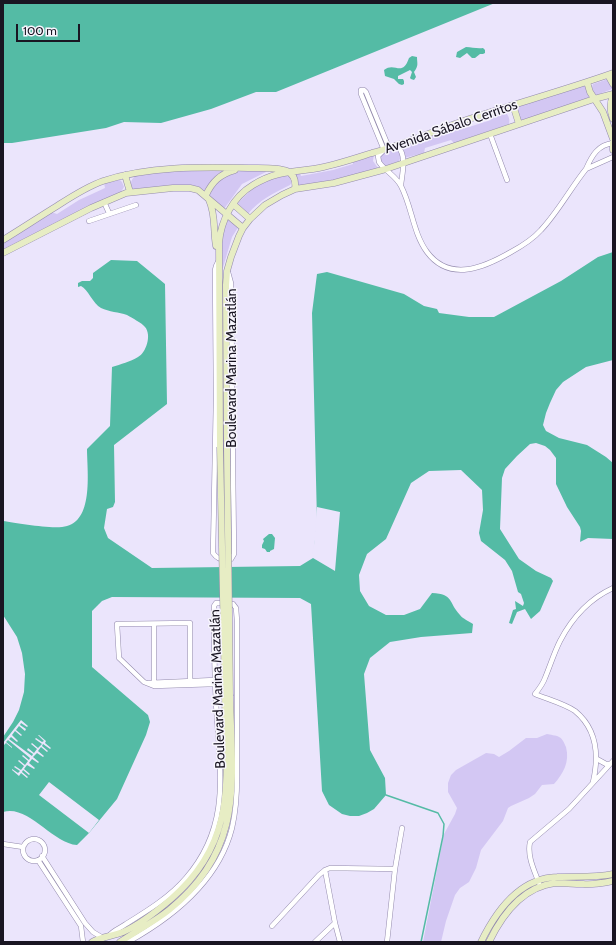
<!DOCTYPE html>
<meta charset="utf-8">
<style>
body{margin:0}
#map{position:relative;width:616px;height:945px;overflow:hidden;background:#ebe5fc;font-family:Cabin,sans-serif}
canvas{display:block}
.frame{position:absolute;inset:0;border:4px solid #191522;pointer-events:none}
.scale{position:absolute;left:16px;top:24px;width:64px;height:18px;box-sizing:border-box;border:2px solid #191522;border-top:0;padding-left:5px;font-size:12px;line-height:14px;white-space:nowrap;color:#191522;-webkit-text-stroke:3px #f7f5fd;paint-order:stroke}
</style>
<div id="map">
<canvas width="616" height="945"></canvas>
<div class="frame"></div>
<div class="scale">100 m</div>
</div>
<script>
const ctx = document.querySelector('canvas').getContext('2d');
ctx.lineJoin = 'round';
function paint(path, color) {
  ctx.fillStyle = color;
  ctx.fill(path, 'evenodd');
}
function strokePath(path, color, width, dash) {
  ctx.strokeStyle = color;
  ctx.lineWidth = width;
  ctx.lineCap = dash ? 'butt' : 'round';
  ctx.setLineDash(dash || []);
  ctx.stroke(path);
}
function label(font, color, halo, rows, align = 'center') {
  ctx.font = font + ' Cabin,sans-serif';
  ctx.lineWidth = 3;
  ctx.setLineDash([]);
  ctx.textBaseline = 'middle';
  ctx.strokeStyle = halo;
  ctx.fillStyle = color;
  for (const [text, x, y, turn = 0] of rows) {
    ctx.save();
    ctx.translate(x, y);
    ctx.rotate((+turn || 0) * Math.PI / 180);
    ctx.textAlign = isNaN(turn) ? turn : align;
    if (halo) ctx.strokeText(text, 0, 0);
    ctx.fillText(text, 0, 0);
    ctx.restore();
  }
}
paint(new Path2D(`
 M608,79L613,86L612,89L597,95L594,94L592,87L593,84Z
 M585,85L590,96L589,99L522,121L517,118V109L519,106Z
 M502,112H505C509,116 510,119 509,124L454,143L451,140L425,148L424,153L404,158V151L400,146L463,124L466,128L491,120V116Z
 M395,149L399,151L401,156L399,161L386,166L381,164L379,156L382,153Z
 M374,154L373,161L378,168L326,183L296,186L293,173H300L301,176L333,170L353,164V160Z
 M230,170C216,174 214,180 206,192L200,187L182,186L138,191L132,188C130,183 131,180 135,176L168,171Z
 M246,170H265L266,172L242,184L224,209L209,195C220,173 223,175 246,170Z
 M289,175L292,178V182L290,185C274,193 259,200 248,214L237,205C251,188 267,176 289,175Z
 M119,179L122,182L124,187L121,192L3,251V242L51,212L57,214L79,200L105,188L104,183Z
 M227,218L239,226L232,237L222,271H221L220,240Z
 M547,734C550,735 556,735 559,737C563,739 564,743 566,747C570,762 563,774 554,784L542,785L535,794L529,798L511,806L508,808L503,821L481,850L476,868L469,882L460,888L455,895L446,921L441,942H423L444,834L455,814L457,808L448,792V783L451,775L456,770L486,753L494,754L499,757L509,751L526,738H537Z`), '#d3c7f3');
paint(new Path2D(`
 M3,3H495L276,92H256L211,109L161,123L124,122L106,128L12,143H3Z
 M466,47C472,47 477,49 483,48L485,50V53L483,54H480L475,58H472L467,53L460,58L456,57L457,52Z
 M412,56L417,57C417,64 419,65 414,72L416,77L414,80L411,79L410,78L412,72L410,70L398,76V79H403L404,81V84L402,85L399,84L394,79L385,76L384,70C395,61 402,78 409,58Z
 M613,252V360L586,367L563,382L556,390L550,403L546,413L543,425L546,431L559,438L587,445L606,457L613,463V539L588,538L580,542L581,531L580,527L567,507L556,484V458L550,450L545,446L536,443L530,444L517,456L505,469L502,478L500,529L519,559L536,571L551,578L553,581L540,611L531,619L525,609L517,612L512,624L509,623L513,610L516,609L515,601L523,606L524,603L521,594L518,592L512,571L505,560L481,541L479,533L483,510L482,490L461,470L429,471L411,483L386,539L367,554L359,575L360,591L369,606L386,615H404L420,609L432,593C454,594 448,602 460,615C463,619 469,621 473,624L472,633L421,637L390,642L370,658L364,674L370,750L385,778L386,795L374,809L367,813L359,816H350L342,814L329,805L322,791L311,604L300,598L112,597L102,601L92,611V667L148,715L150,722L146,735L117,799L89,833L77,845C52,843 28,804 3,812V737L13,722L19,710L24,692L25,674L22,653L17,637L3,615V521C18,523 54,530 67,526C94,519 87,470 87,449L110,426L112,367C121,364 130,362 138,357C146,353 152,335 145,327C142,323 132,318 127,315C119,312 109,312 101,308C93,304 88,289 81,286L78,287V283L82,281H90L93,278V273L111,260L137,261L165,284L167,404L114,445L115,502L113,507L107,509L104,528L108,538L152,568L300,566L313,558L317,521L312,313L317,274L327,272L404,294L424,306L437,309L439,313L469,317H494L561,281L598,257Z
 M269,534H272L275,538L274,549L270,551V552H267L265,549L262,548V545L264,541L263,539Z`), '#54bba5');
paint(new Path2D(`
 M317,507L340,512L335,571L313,558V554H312L314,545Z
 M21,720L28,726L27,727L21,723L20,725L26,729L25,731L19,726L16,730L22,735L21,736L15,731L12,735L18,741L17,742L11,737L9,739L32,756L33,754L27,750L28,748L34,753L37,749L31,744L32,743L38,748L42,744L35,739L36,738L42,742L44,741L38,735H39L46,741L45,743L51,748L50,749L43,744L42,746L48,751L47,752L41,747L38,751L44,756L43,757L37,753L33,757L39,762L38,763L32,759L29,763L35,768L34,769L27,765L24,769L30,774L29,775L23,770L22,772L28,777L27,778L21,773L19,776L12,770V769L18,773L20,771L14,767L15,766L21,770L24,766L18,761L19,760L25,765L28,761L22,756L23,755L29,760L30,758L8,740L6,742L12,747V748L6,743L3,746V743Z
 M49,782L99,820L89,833L39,795Z`), '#ebe5fc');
strokePath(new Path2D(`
 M386,795L438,813L444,824L443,836L421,942`), '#54bba5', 1.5);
const street = new Path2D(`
 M490,134L507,180
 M586,169L613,157
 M401,185C402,175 407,155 398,147L389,148L366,92L364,90H361V94L384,150L378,156L379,162C385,171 396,176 401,186C412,207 413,233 427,252C450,283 485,267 511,252C522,246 533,239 541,230C558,212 570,189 586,169C592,155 598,145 613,143
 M104,202L109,213
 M89,221L136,205
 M218,262L216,266L215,270L216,399L213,553C218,560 224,561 231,559L234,554L231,283L228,272
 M148,683L215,680
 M154,685V624
 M190,685V623L117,624L119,658L144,682L154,686L215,684
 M597,759L606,764H610
 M593,782C599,756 597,729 575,711C565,704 547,699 535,694C539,689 543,684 545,678C550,666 554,653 560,641C572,618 589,599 613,588
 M23 850a11 11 0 1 1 22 0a11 11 0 1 1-22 0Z
 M3,844L23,847
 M42,856L85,923L93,932L103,938
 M38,860L81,926L83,942
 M325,870L335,923L340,942
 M539,883C534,870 527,856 530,842L569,809L613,761
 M272,926L319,875L325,870L330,868L395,869
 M109,936C113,930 121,928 126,924C147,911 170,897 186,878C233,824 219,767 216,702C214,670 214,638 214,606L216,603L233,604L236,608L237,621V776C237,794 236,811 232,828C219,880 173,917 128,942
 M315,942L335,923
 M387,942L395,869L402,828`);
const secondary = new Path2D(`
 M608,75L613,84
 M587,82L590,92L603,112L613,139
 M613,96C609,104 610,111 613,119
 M513,105L519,124
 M613,143V150
 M125,175L130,192
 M206,195C212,182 220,174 235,170
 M209,200C216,215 213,230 216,246
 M233,204L250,219
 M3,240C21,229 39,217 57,206C71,197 86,187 103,181C149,166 199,167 248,168C258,168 278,167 287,171C295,175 296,182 295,189
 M3,253L91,208L126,193L173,188H190L198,190L243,228
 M220,447L219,243C221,220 233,197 253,185C274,172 290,172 313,169C333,166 353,159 372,153C405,144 436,130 469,119C517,103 565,90 613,73
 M227,448L226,285L227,271L231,257L239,236L243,228L250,219L265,205L282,195L295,189L334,183L386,169L594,99L613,94
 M92,942C101,937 113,936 123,932C141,924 157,911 171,899C239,840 226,777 225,696
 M120,942C136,931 154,922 169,910C245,849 232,782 230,696
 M481,942C496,911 520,878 557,877C576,876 594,878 613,874
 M489,942C502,915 523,887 555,883C564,883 573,884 583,884C593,885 603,883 613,881`);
strokePath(street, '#938aad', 5.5);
strokePath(secondary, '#938aad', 7);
strokePath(street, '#fff', 4.5);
strokePath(secondary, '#e7edc4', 6);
const secondaryBridge = new Path2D(`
 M220,447L225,696
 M227,448L230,696`);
strokePath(secondaryBridge, '#938aad', 7, []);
strokePath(secondaryBridge, '#e7edc4', 6);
label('14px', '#191522', '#f7f5fd', [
 ["Avenida Sábalo Cerritos",451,127,-19],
 ["Boulevard Marina Mazatlán",232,368,-90],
 ["Boulevard Marina Mazatlán",218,689,-92]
]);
</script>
